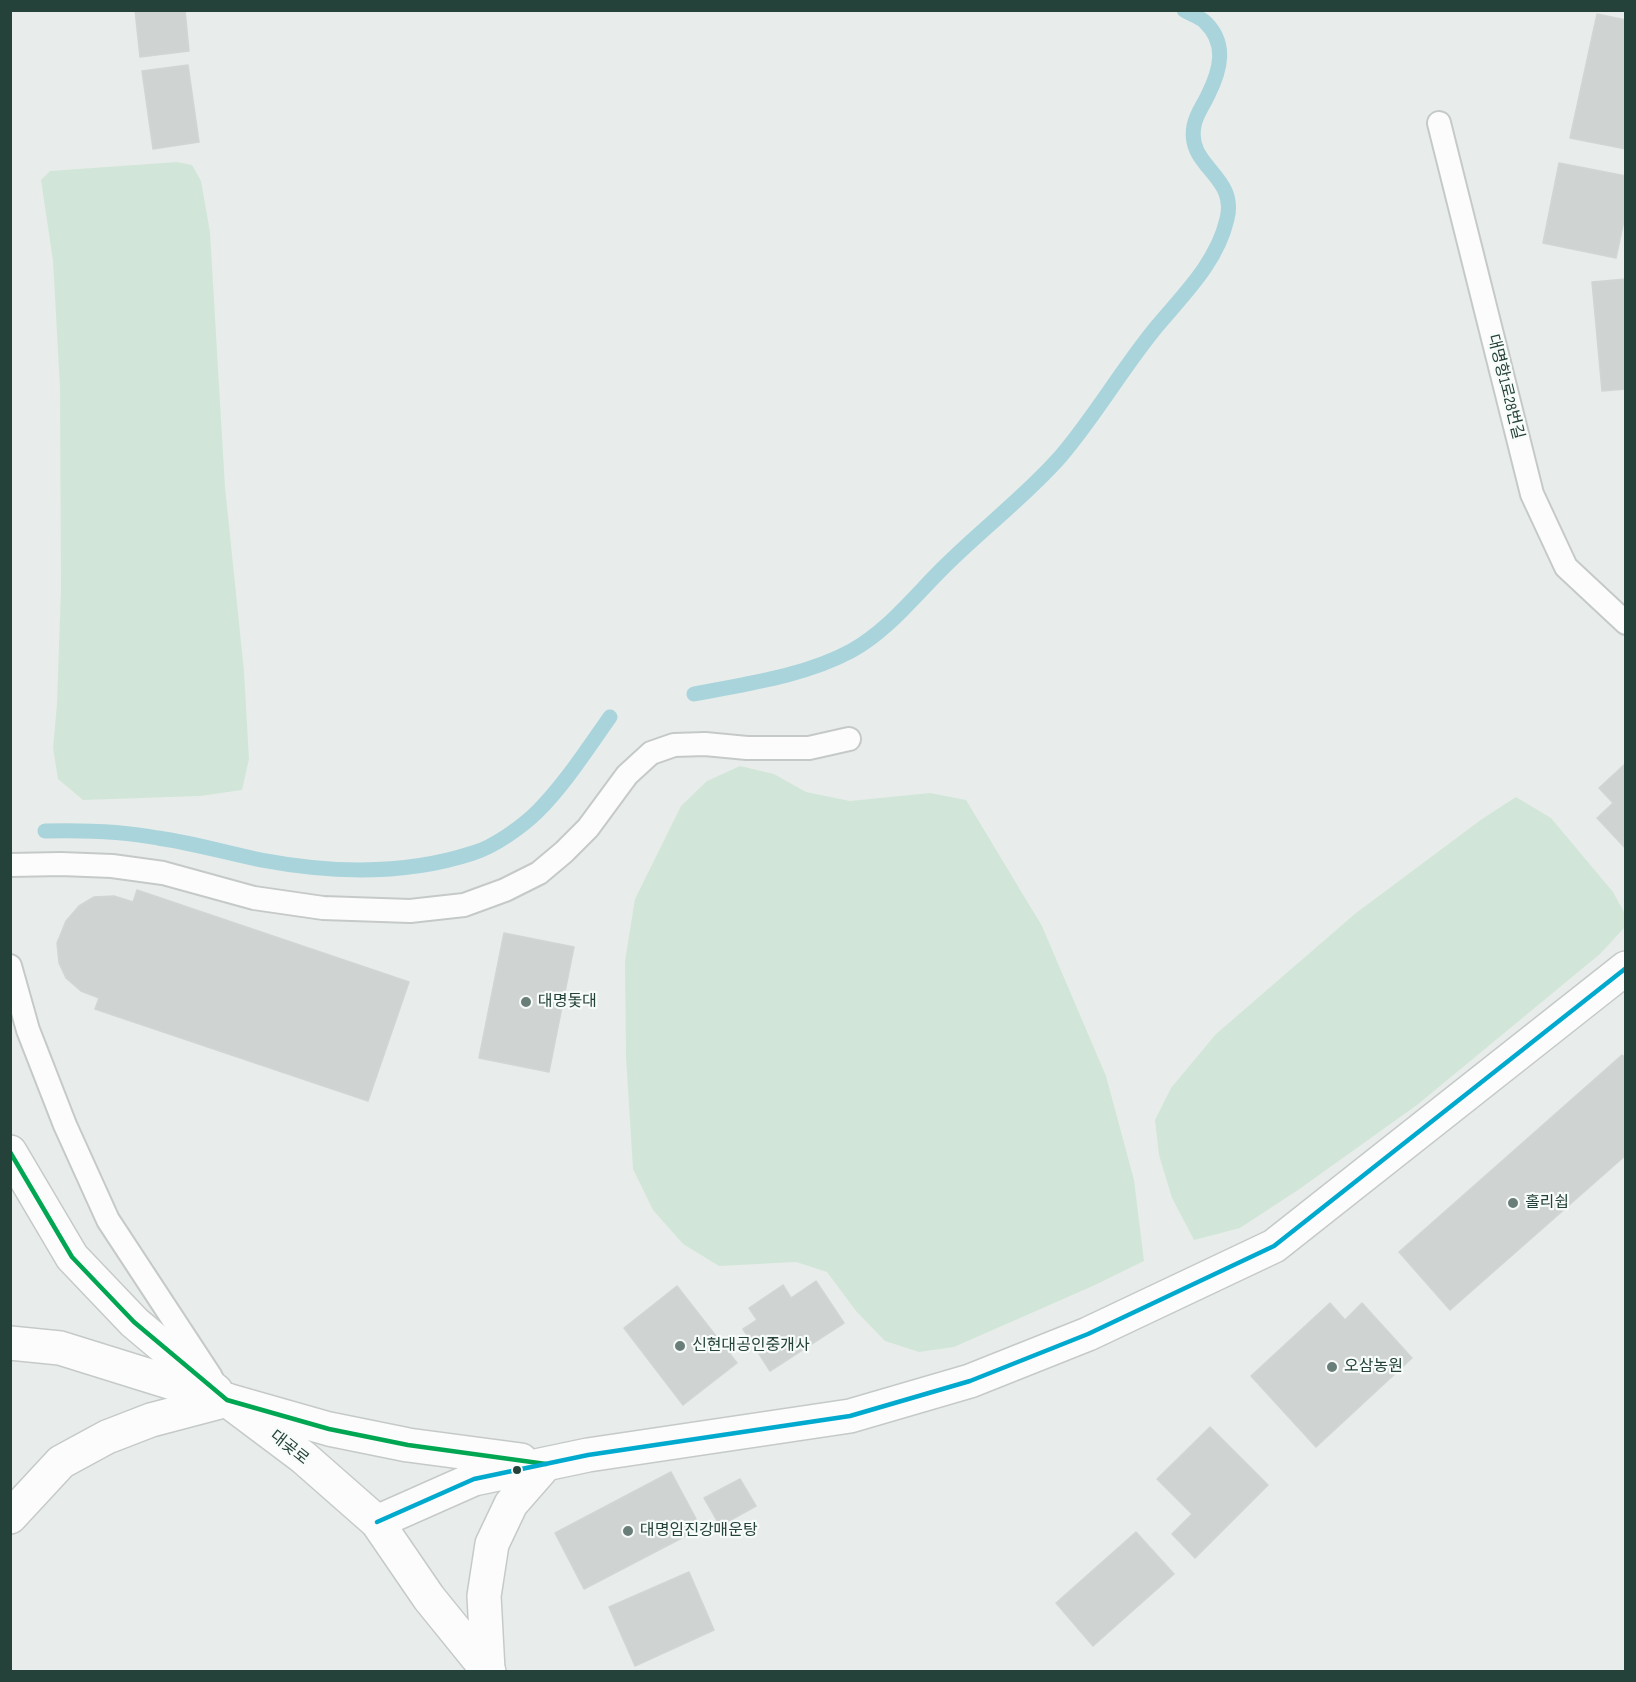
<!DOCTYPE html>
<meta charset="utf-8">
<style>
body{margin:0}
#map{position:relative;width:1636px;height:1682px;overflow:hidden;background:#e8edeb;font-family:"Sofia Sans Condensed",sans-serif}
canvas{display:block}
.frame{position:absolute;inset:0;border:12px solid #24423a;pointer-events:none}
</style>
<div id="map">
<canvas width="1636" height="1682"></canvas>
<div class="frame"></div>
</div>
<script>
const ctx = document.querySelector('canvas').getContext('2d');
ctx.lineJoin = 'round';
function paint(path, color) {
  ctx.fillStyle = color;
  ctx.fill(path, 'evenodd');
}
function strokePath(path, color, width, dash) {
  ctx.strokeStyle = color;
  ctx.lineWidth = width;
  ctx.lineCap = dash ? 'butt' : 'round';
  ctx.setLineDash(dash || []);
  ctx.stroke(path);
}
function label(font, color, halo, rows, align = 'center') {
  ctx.font = font + ' "Sofia Sans Condensed","Noto Sans KR",sans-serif';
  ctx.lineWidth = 4.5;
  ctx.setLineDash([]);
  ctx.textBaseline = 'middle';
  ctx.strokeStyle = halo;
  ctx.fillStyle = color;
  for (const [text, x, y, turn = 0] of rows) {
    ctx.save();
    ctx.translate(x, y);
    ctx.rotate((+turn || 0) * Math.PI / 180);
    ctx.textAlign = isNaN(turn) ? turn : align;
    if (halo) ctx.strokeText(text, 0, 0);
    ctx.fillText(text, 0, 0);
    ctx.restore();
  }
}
paint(new Path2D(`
 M177,162L192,165L201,181L210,232L225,487L244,671L249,759L242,790L200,796L83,800L58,779L53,748L57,704L61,589L60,387L53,261L41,180L50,171Z
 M740,766L774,774L806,792L850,801L930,793L966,800L1042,926L1106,1076L1134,1180L1144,1261L1095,1285L954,1347L919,1352L885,1341L856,1311L827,1272L796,1262L719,1266L683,1244L653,1210L633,1169L626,1057L625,961L635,899L681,806L707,781Z
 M1516,797L1551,818L1613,892L1625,914V927L1600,954L1417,1105L1298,1190L1240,1228L1194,1240L1172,1198L1159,1155L1155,1120L1171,1088L1216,1034L1356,913L1482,819Z`), '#d1e6d8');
strokePath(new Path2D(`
 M694,694C745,684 805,676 851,651C888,631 916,594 946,565C983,528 1026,496 1061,456C1096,415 1123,367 1158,325C1185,293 1217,262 1227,219C1238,175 1186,167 1194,126C1196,114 1203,106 1208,95C1220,71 1228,44 1205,22C1200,17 1190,14 1184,10
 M45,831C83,830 121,831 158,838C193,843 227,853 261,860C330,873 406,875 473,853C494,847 523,826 538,811C565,784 588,748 610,717`), '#a9d4db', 15);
const building = new Path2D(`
 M135,10H185L189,51L140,57Z
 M1597,14L1626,20V149L1570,138Z
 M188,65L199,142L153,149L142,71Z
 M1559,163L1626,176V211L1616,258L1543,243Z
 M1626,279V389L1602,391L1592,282Z
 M1626,763V849L1597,818L1613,803L1599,788Z
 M137,890L409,982L368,1101L95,1009L99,998L81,991L66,978L59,963L57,943L66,921L79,906L94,897L114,896L133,902Z
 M504,933L574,947L549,1072L479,1058Z
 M1622,1055L1626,1058V1155L1450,1310L1399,1252Z
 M816,1281L844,1323L770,1371L743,1329L757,1320L749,1308L783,1285L791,1298Z
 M677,1286L737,1363L683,1405L624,1328Z
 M1330,1303L1345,1320L1362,1303L1412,1358L1316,1447L1251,1376Z
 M1210,1427L1268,1485L1195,1558L1172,1534L1192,1514L1157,1479Z
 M671,1472L701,1528L584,1589L555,1533Z
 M740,1479L756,1506L720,1526L704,1498Z
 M1136,1532L1174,1574L1093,1646L1056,1603Z
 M689,1572L714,1630L635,1666L609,1607Z`);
paint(building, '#cfd4d2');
strokePath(building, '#d1d6d4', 1.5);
const service = new Path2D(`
 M1439,123L1532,494L1566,567L1626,623
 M10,865L61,864L112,866L163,873L254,898L323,908L410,911L464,905L505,890L539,873L564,852L588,828L627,775L651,753L674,745L705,744L747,748H809L849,739
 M10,966L28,1030L65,1125L108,1220L211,1377`);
const minor = new Path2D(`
 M10,1517L61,1462L107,1437L151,1420L227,1400L329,1429L408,1445L521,1460
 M377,1522L474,1479L588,1455L850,1416L970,1381L1088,1334L1274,1246L1626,968
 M488,1670L484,1596L492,1544L511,1504L546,1464`);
const tertiary = new Path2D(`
 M10,1152L72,1257L134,1322L216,1391
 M10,1343L60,1348L227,1400L303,1457L377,1522L429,1598L489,1672`);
strokePath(service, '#c5cac8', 26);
strokePath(minor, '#c5cac8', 36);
strokePath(tertiary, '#c5cac8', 36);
strokePath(service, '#fcfcfc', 22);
strokePath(minor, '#fcfcfc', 33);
strokePath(tertiary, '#fcfcfc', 33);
strokePath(new Path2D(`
 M10,1152L72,1257L134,1322L227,1400L329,1429L408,1445L546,1464`), '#00a651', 4.5);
strokePath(new Path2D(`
 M377,1522L474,1479L588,1455L850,1416L970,1381L1088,1334L1274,1246L1626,968`), '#00a9ce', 4.5);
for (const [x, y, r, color] of [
 [526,1002,6,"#697e78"],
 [1513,1203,6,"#697e78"],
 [680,1346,6,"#697e78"],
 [1332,1367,6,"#697e78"],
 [517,1470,5,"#24423a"],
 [628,1531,6,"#697e78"]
]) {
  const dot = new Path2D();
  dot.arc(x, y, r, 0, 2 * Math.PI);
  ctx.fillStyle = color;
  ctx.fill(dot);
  strokePath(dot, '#f7fbf9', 2);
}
label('16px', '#24423a', '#f7fbf9', [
 ["대명항1로28번길",1505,387,76],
 ["대곶로",289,1448,38]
]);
label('16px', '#24423a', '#f7fbf9', [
 ["대명돛대",538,1002],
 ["홀리쉽",1525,1203],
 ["신현대공인중개사",692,1346],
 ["오삼농원",1344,1367],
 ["대명임진강매운탕",640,1531]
], 'left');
</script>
